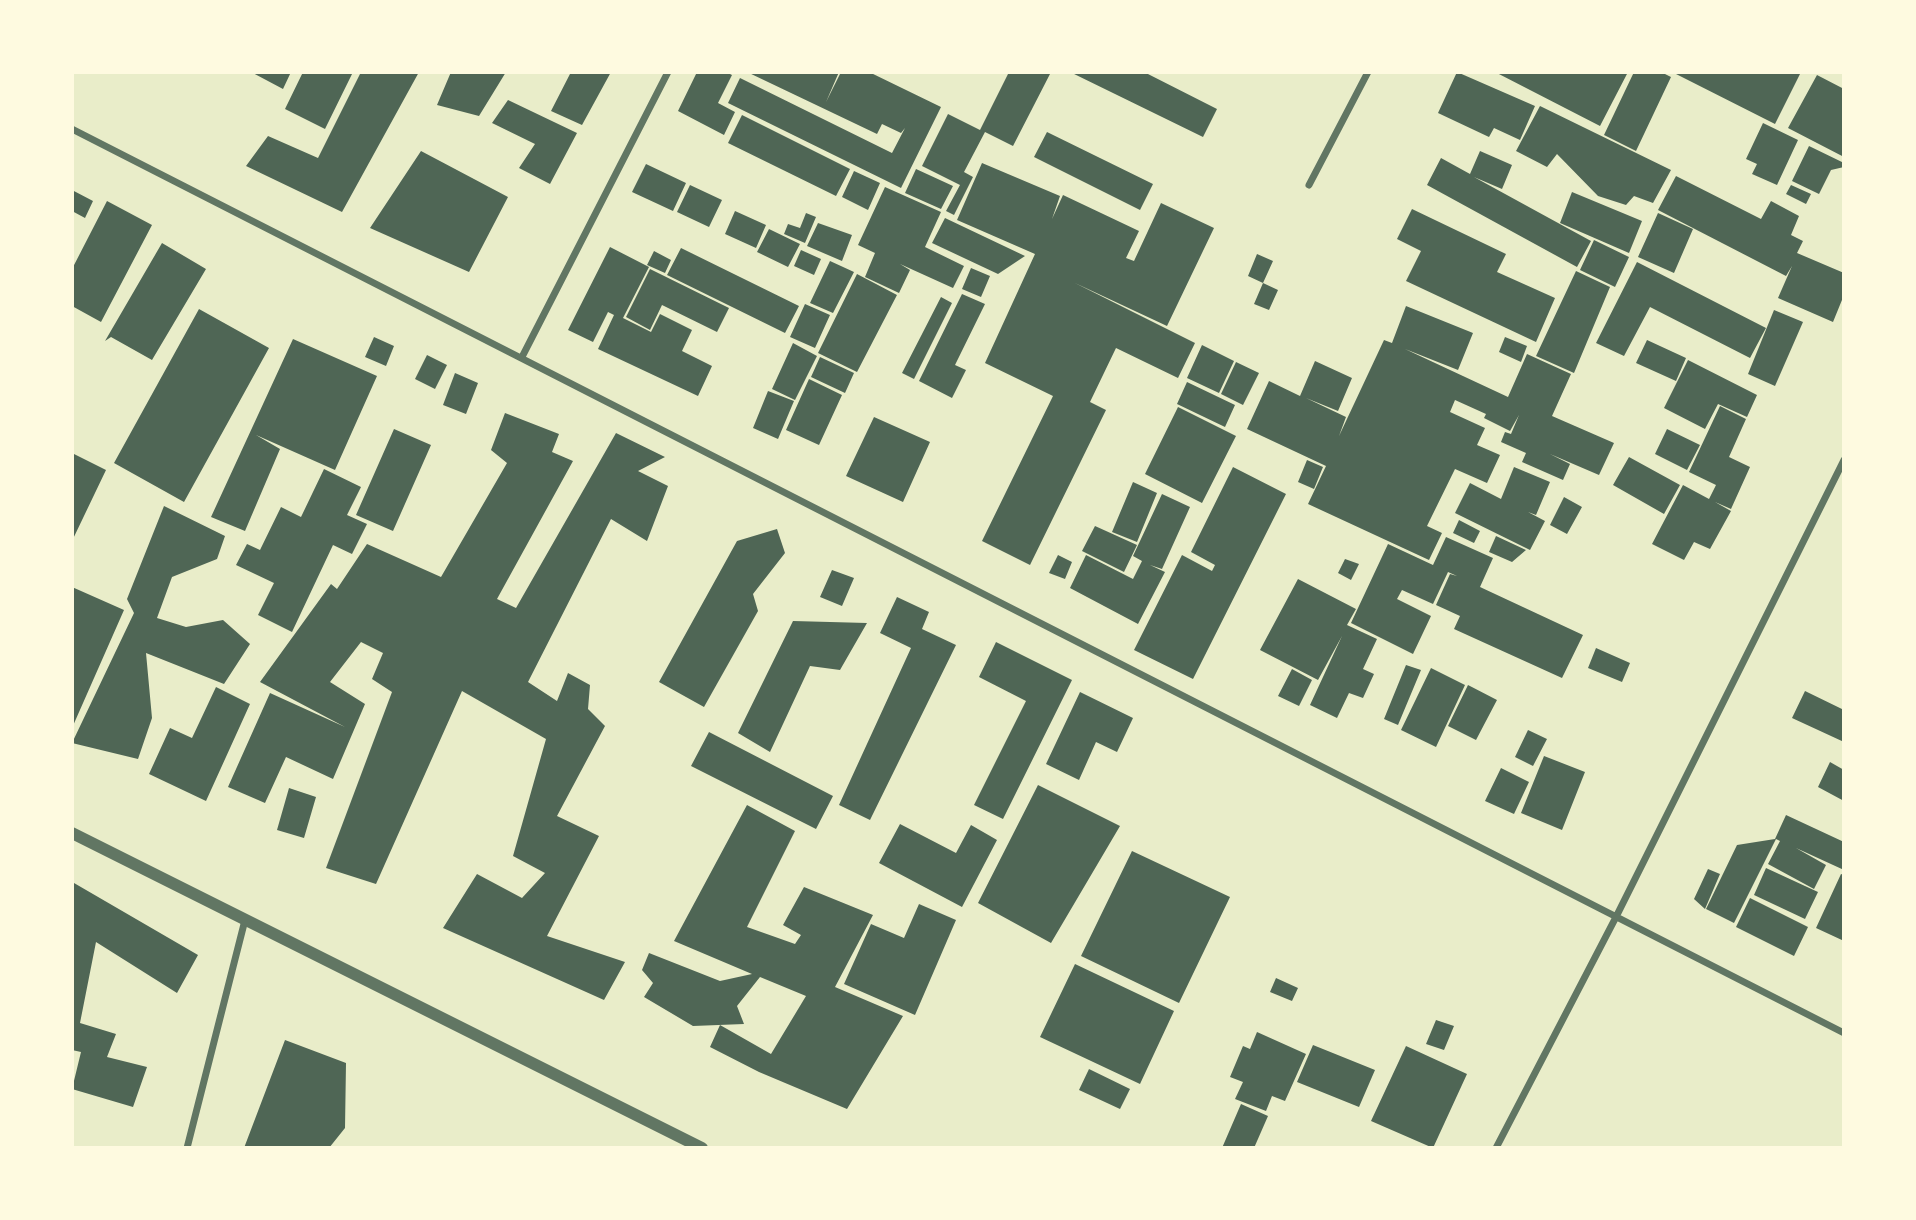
<!DOCTYPE html>
<style>
body{margin:0}
#map{position:relative;width:1916px;height:1220px;overflow:hidden;background:#e9edc9;font-family:Montserrat,sans-serif}
canvas{display:block}
.frame{position:absolute;inset:0;border:74px solid #fefae0;pointer-events:none}
</style>
<div id="map">
<canvas width="1916" height="1220"></canvas>
<div class="frame"></div>
</div>
<script>
const ctx = document.querySelector('canvas').getContext('2d');
ctx.lineJoin = 'round';
function paint(path, color) {
  ctx.fillStyle = color;
  ctx.fill(path, 'evenodd');
}
function strokePath(path, color, width, dash) {
  ctx.strokeStyle = color;
  ctx.lineWidth = width;
  ctx.lineCap = dash ? 'butt' : 'round';
  ctx.setLineDash(dash || []);
  ctx.stroke(path);
}
paint(new Path2D(`
 M251,72H291L283,89Z
 M303,72H353L325,129L285,109Z
 M361,72H419L342,212L246,166L268,136L318,158Z
 M451,72H506L479,116L437,105Z
 M571,72H611L582,125L551,111Z
 M697,72H726L732,75L718,103L735,112L724,135L678,111Z
 M747,72H839L826,102L841,72H869L941,107L901,188L728,103L740,78L892,153L905,128L901,133L882,124L877,134Z
 M1009,72L1050,74L1013,146L985,132L964,172L973,177L954,215L946,211L960,185L922,166L948,114L980,130Z
 M1070,72H1144L1217,109L1203,137Z
 M1457,72L1535,106L1520,140L1494,128L1489,137L1438,113Z
 M1495,72H1628L1600,126Z
 M1634,72H1661L1671,77L1636,151L1604,135Z
 M1677,72H1801L1775,124L1676,74Z
 M1817,75L1844,89V157L1788,128Z
 M508,100L577,133L550,184L519,168L535,144L492,123Z
 M1540,106L1671,170L1653,203L1634,196L1626,205L1598,196L1557,154L1547,167L1516,151Z
 M742,115L850,169L836,196L728,143Z
 M1763,123L1798,140L1777,185L1752,174L1757,164L1746,159Z
 M1047,132L1153,184L1140,210L1034,157Z
 M1809,146L1844,163V167L1831,170L1819,194L1792,181Z
 M421,151L508,197L469,272L370,228Z
 M1480,151L1512,165L1502,189L1474,177L1591,241L1577,267L1427,185L1441,158L1470,174Z
 M982,163L1060,196L1052,219L1063,195L1139,231L1126,258L1134,261L1161,203L1214,228L1167,326L1075,283L1195,343L1178,378L1116,348L1090,402L1106,410L1030,565L982,541L1053,396L985,363L1035,254L957,220Z
 M646,164L686,183L673,211L632,192Z
 M916,169L953,186L941,209L905,193Z
 M854,171L880,183L868,210L842,197Z
 M1676,176L1761,219L1771,201L1799,216L1791,235L1803,241L1797,253L1844,273V295L1833,322L1778,298L1792,266L1786,276L1658,210Z
 M690,185L722,200L709,227L677,212Z
 M1791,185L1811,194L1806,204L1786,194Z
 M885,187L941,212L925,247L964,266L953,288L900,264L910,270L899,293L865,277L875,253L858,245Z
 M72,190L93,201L85,218L72,211Z
 M1572,192L1642,221L1629,253L1560,223Z
 M107,201L152,225L101,322L72,306V269Z
 M1412,209L1506,254L1497,272L1555,298L1536,342L1406,281L1421,251L1397,239Z
 M735,211L766,225L756,248L725,234Z
 M806,213L816,217L805,243L784,234L788,224L800,228Z
 M1658,213L1693,229L1674,273L1638,257Z
 M945,218L1025,256L998,274L932,243Z
 M818,223L852,235L842,261L807,246Z
 M769,229L800,244L788,267L757,252Z
 M1594,240L1629,257L1615,287L1580,270Z
 M162,243L206,269L152,360L111,337L105,341Z
 M610,247L649,267L623,318L651,332L660,314L692,330L682,351L712,366L698,396L598,349L614,315L608,312L593,342L568,330Z
 M681,248L799,306L785,333L667,275Z
 M801,250L821,259L814,275L794,266Z
 M654,251L671,260L665,273L647,265Z
 M1257,254L1273,261L1263,283L1248,276Z
 M830,261L854,272L833,313L810,303Z
 M1637,262L1766,328L1750,358L1650,307L1624,356L1596,343Z
 M971,268L990,276L981,297L962,289Z
 M650,269L729,308L717,332L662,305L650,330L626,317Z
 M1576,271L1610,287L1574,373L1536,356Z
 M857,274L897,295L857,372L818,353Z
 M1263,283L1278,290L1269,310L1254,304Z
 M962,294L985,304L955,365L966,370L952,398L919,381Z
 M941,297L952,303L914,379L902,373Z
 M805,304L830,315L815,348L790,337Z
 M1406,306L1473,333L1458,370L1405,349L1508,397L1527,354L1571,374L1552,416L1614,443L1599,475L1550,454L1570,464L1563,480L1522,462L1526,453L1501,442L1505,432L1511,434L1519,415L1510,431L1484,418L1486,414L1455,400L1450,412L1485,428L1477,445L1500,455L1487,483L1455,469L1427,526L1442,533L1429,560L1308,504L1326,466L1247,429L1269,381L1300,396L1315,361L1352,378L1338,411L1306,398L1346,417L1339,436L1384,340L1392,343Z
 M199,309L269,348L184,502L114,463Z
 M1774,310L1803,322L1775,386L1748,374Z
 M374,337L394,346L386,366L365,357Z
 M1505,337L1527,346L1521,362L1499,352Z
 M293,339L377,376L335,470L256,435L280,449L245,531L211,517Z
 M1647,340L1686,358L1676,381L1636,363Z
 M793,343L817,356L795,400L772,389Z
 M1202,345L1234,361L1219,393L1187,378Z
 M427,355L447,365L435,389L415,379Z
 M820,357L854,373L845,393L811,377Z
 M1688,360L1757,395L1747,417L1718,404L1705,429L1664,408Z
 M1236,362L1259,373L1243,405L1221,394Z
 M455,373L478,383L466,414L443,405Z
 M809,379L842,395L819,445L786,430Z
 M1187,382L1235,405L1225,427L1177,404Z
 M768,391L794,401L778,439L753,428Z
 M1720,406L1746,419L1729,457L1750,467L1731,509L1715,502L1731,511L1710,549L1694,542L1684,560L1652,544L1683,485L1709,499L1716,485L1689,472Z
 M1178,407L1236,436L1202,503L1145,474Z
 M505,413L559,434L552,452L573,461L497,599L516,608L616,433L665,457L638,471L668,486L647,541L611,519L528,682L557,701L568,673L590,685L588,709L605,726L557,816L599,836L547,936L625,962L604,1000L443,928L477,874L522,898L545,873L513,856L546,739L462,691L376,884L326,868L392,692L372,679L383,653L361,642L330,682L365,704L333,779L286,757L265,803L228,787L270,693L345,727L260,682L331,584L337,589L367,544L441,577L507,463L491,450Z
 M874,417L930,442L903,502L846,476Z
 M394,429L431,445L393,531L356,515Z
 M1667,429L1700,445L1687,470L1655,454Z
 M72,453L106,470L72,541Z
 M1629,457L1680,485L1664,514L1613,485Z
 M1307,460L1323,467L1314,489L1298,482Z
 M1233,467L1286,494L1193,679L1134,650L1182,555L1212,571L1215,565L1191,552Z
 M1514,467L1550,482L1536,515L1528,512L1545,521L1530,550L1455,513L1470,483L1501,499Z
 M324,469L361,487L347,515L367,524L352,554L333,545L292,632L258,615L274,583L236,565L247,544L260,550L281,507L301,517Z
 M1133,482L1157,493L1137,542L1112,532Z
 M1162,494L1190,507L1162,569L1150,565L1165,572L1138,624L1070,588L1086,555L1133,579L1142,561L1133,556Z
 M1564,497L1582,507L1567,534L1550,525Z
 M164,506L225,536L217,559L172,577L157,618L186,627L223,620L250,644L224,684L146,653L152,718L138,759L72,743L134,613L127,599Z
 M1459,520L1480,531L1474,543L1453,533Z
 M1095,526L1137,545L1124,572L1082,551Z
 M777,529L785,553L753,594L758,611L704,707L659,682L737,541Z
 M1496,536L1526,550L1512,562L1489,552Z
 M1446,537L1493,558L1480,587L1583,635L1562,678L1454,629L1460,616L1436,605L1450,574L1457,576L1448,572L1433,604L1402,590L1397,599L1431,616L1413,654L1351,623L1388,544L1433,565Z
 M1058,555L1072,562L1065,579L1049,573Z
 M1345,559L1359,564L1351,580L1338,573Z
 M832,570L854,578L842,606L820,597Z
 M1298,579L1356,609L1347,625L1377,639L1363,669L1374,674L1363,698L1349,693L1337,718L1310,705L1342,636L1318,680L1260,650Z
 M72,587L124,610L72,728Z
 M897,597L929,612L922,629L956,645L870,820L839,805L911,648L880,633Z
 M793,621L867,623L840,670L810,666L770,752L738,733Z
 M996,642L1072,680L1003,819L974,805L1026,701L979,677Z
 M1596,648L1630,663L1622,682L1588,668Z
 M1406,665L1421,670L1398,725L1384,719Z
 M1431,668L1465,685L1436,747L1401,730Z
 M1292,669L1312,680L1299,706L1278,696Z
 M1468,685L1497,700L1476,740L1448,726Z
 M216,687L250,704L206,801L149,774L170,728L192,738Z
 M1805,691L1844,710V742L1792,718Z
 M1080,692L1133,718L1117,752L1096,742L1079,780L1046,764Z
 M1528,730L1547,739L1533,766L1515,757Z
 M709,732L833,796L816,829L691,766Z
 M1544,756L1585,772L1562,830L1521,813Z
 M1830,762L1844,770V801L1818,787Z
 M1501,768L1529,782L1514,814L1485,801Z
 M1038,785L1120,826L1051,943L978,903Z
 M289,788L316,797L304,838L277,830Z
 M747,805L795,831L747,927L795,944L801,935L783,925L804,887L873,915L835,987L903,1016L847,1109L759,1072L710,1047L720,1025L771,1054L806,996L760,977L737,1006L744,1024L693,1026L644,997L653,983L642,970L649,953L720,981L752,974L674,941Z
 M1786,815L1844,842V870L1796,848L1826,865L1814,889L1768,864L1780,841L1776,839L1734,923L1706,909L1737,845L1775,839Z
 M900,824L956,853L971,825L997,840L962,907L879,863Z
 M1132,851L1230,897L1179,1003L1081,956Z
 M1766,868L1818,892L1805,919L1754,895Z
 M1708,869L1720,874L1705,909L1694,899Z
 M1841,874L1844,875V941L1816,928Z
 M74,883L198,955L177,993L96,942L80,1023L116,1034L107,1057L147,1067L133,1107L72,1089L81,1052L72,1050V893Z
 M1750,898L1808,927L1794,956L1736,927Z
 M919,904L956,920L915,1015L844,984L871,924L904,938Z
 M1075,964L1174,1011L1140,1084L1040,1037Z
 M1276,978L1298,988L1292,1001L1270,992Z
 M1436,1020L1454,1026L1444,1050L1426,1044Z
 M1257,1032L1306,1054L1285,1101L1272,1096L1266,1111L1235,1099L1243,1082L1230,1077L1243,1046L1250,1049Z
 M285,1040L346,1063L345,1128L329,1148H244Z
 M1313,1045L1375,1070L1359,1107L1297,1082Z
 M1406,1046L1467,1074L1433,1148L1371,1121Z
 M1089,1069L1130,1089L1120,1109L1079,1090Z
 M1241,1104L1268,1116L1254,1148H1222Z`), '#4f6655');
strokePath(new Path2D(`
 M72,129L1844,1033
 M1309,185L1368,72
 M522,357L668,72
 M187,1148L245,920
 M1496,1148L1616,917L1844,460`), '#617663', 7);
strokePath(new Path2D(`
 M72,833L702,1148`), '#617663', 12);
</script>
